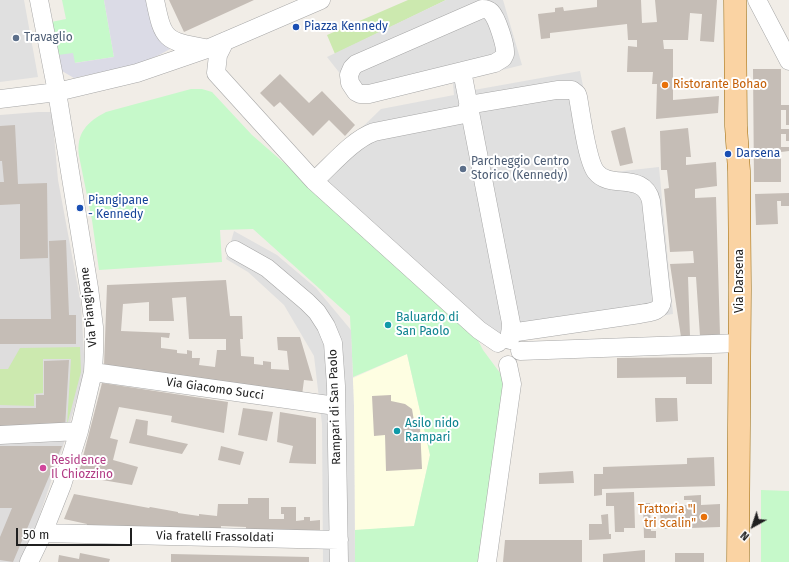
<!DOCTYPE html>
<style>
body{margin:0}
#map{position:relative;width:789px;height:562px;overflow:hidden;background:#f1ede7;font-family:"Fira Sans",sans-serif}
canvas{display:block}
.north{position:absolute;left:733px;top:506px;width:40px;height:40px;-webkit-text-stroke:3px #fff;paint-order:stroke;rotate:220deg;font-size:11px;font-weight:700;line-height:16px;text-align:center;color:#202020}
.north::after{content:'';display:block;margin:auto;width:14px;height:18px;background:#202020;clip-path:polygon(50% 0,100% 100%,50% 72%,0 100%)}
.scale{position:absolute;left:16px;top:528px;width:116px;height:18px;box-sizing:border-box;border:2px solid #202020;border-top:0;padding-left:5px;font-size:12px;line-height:14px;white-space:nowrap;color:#202020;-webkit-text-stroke:3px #fff;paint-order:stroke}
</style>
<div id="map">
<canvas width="789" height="562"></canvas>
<div class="north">N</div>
<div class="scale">50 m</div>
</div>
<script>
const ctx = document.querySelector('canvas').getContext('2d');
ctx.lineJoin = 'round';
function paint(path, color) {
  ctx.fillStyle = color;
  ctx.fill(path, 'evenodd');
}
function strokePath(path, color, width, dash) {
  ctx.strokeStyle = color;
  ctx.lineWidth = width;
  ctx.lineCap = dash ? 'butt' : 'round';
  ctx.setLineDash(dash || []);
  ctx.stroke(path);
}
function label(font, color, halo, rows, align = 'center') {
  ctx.font = font + ' "Fira Sans",sans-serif';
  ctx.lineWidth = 4;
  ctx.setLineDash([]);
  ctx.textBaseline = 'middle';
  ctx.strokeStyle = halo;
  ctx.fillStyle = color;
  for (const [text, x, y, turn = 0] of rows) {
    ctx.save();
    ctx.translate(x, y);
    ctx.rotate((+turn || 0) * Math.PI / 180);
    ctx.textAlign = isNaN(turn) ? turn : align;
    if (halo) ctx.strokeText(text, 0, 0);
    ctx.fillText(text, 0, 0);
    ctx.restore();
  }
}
paint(new Path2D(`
 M38,112H52L58,180L81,304L85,370L65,440L35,529L22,562H0V115Z`), '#dedddd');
paint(new Path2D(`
 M407,354L430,455L414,527L355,530L353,378Z`), '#fefee2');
paint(new Path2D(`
 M408,0H446L335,54L327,35Z
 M80,347L81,372L67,425L71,359H43V393L34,394V406L0,405V369H8L20,348Z`), '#cce9af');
paint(new Path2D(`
 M62,0H104L114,57L74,63L58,55L51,22L66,19Z
 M191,89H202L212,92L252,135L470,325L483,350L506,381L481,562H355V530L414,526L430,455L407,354L353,377L350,316L253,229L220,230L222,262L99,270L92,220L79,156C76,133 87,122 106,112Z
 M761,490L789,491V562H761Z`), '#c6f9ca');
paint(new Path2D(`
 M0,0H24L38,77L0,82Z
 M446,0H503L522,65L470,78L474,90L580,71L599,165L614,172L659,167L673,314L519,337L500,335L481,325L314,174L381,109L454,95L453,83L363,103L327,57Z
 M234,231L277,255L316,288L351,330L354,407L355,562H323L322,424L314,356L284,305L248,272L226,259Z`), '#e0e0e0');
paint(new Path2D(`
 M104,0H152L172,48L159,55L136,65L74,78L62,71L58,55L73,53L75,63L114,57Z`), '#dbdbe6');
paint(new Path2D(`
 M169,0H254L184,32Z
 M597,0H641L642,23L657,22L655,0H717L714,42L700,41L702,14L690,13L688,40H663L664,49H673V100L719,96L718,113L656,119L657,84H652L653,72H627L628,46L637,47V40H628L627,24L550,33V38L541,39L538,14L555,12V8L563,7L564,11L597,7Z
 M753,69H781V105H789V125H786V110H781V129H789V141H786V134H781V147H789V151L781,152V182H754Z
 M280,74L309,103L322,91L355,125L345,136L329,120L313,136L280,102L274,107L260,93Z
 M15,125L18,184L47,183L48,258L20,259V204L0,205V182H4L2,161H0V126Z
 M625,127L633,163L620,166L611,131Z
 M688,128L691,157H686V165L716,162L717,186L695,189V198L716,197L720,335L700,336L696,277H688L690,336L681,337L670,264L694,263L693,251L670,252L664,189L669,188L667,170H661L660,131Z
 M789,193V206H781V201H777L778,224L756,225L755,194Z
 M66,240L69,315H76V344H0V319H51L49,241Z
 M226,280L230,316H242L243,339H240L241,356L254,357V364L263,365V361L271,362V369L289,370L287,351L278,350L277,337H300L313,381L304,380L302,395L104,366L107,285ZM186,297L189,339H226V350H217L215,367L199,365L200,358H192V351L187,350V354L177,353V350L161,348V337L169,338L170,333L121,331L123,304L149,302V321H174L172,298Z
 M712,357V384H686V377L617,378V358Z
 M69,360L65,428H0V408H36V395H44V361Z
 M102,383L228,402L224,433L171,422L172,416L119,407L110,438L118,440L113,460L138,467L132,485L78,476Z
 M391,395V401L405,404L412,409L415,427H420L422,469L386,471L385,435L374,436L372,396Z
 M655,398H677L678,421L656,422Z
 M243,408L273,412L267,441L238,435Z
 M280,412L316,418V464L289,463L293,446L277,442Z
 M136,419L148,421L147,435L188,444L182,454L129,443Z
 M0,446H62L13,562L0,560V537L12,508H0Z
 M221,446L244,452L240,465L218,460Z
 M714,457L715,486L602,489V495L594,496V474H603V467L687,464V458Z
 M573,471L574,483L539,484V473Z
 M634,492L635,528H624V532H615L614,506H606V493Z
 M74,494L149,508L150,507L178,512V513L199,516V514L217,516L218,504H248V498H269V519H284V514H281V507H296V521L304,520V517H310V521L320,520V531H246V527L221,526V530L86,529L87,524L64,519Z
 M701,495V505L720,504V527L661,529L660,506L692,505V500H684V496Z
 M643,503H650L651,531H656V538H644Z
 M608,514L609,534H611V539L589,540V524H602L601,515Z
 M505,540H582V562H503Z
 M645,550V562H603V554Z
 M80,553L110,559L109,562H58L59,555L79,559Z
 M675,553H704V562H675Z
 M171,554L309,557V562H171Z`), '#c5bdb6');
const minor = new Path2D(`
 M155,0C163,40 165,41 205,48
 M757,0L789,61
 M482,9C485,9 488,9 491,12C497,18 506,46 505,54L503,58L495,63L369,94H360L356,92L350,83L349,75L352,68L356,64Z
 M225,41L218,55L216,73L314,181L479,330L498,343
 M462,71L511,323L510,340
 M0,99L57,92L137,73L207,49L321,0
 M468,105L557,90H572L577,94L578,97C581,113 587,161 596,172C610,190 644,171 651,201L662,301C661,312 650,312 640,314L510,333
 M314,181C332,165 352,140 374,132L470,113
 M235,250L267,268L307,302L317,312L326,326L333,343L336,386L339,562
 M520,351L740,343
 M93,372L336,406
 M0,435L79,431
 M43,533L339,540
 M29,562L43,533L62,485L79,431L93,372L94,352V327L89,288L57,92L39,0
 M487,562L512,384L508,365`);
const major = new Path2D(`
 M735,0L736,126L739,171L740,289L738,562`);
strokePath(minor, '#a7a7a7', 19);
strokePath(major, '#996603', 23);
strokePath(minor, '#fff', 18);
strokePath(major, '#fad3a3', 22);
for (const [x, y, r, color] of [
 [296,27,4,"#1a4fb4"],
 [16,38,4,"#5c6f8a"],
 [665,85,4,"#e8710a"],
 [728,154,4,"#1a4fb4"],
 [463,169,4,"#5c6f8a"],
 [80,208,4,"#1a4fb4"],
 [388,325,4,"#0f9aa8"],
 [397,431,4,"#0f9aa8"],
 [43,468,4,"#d1479c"],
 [704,517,4,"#e8710a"]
]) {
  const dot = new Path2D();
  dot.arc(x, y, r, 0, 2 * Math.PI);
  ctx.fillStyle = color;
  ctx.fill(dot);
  strokePath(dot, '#fff', 1.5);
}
label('12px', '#164399', '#fff', [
 ["Piazza Kennedy",304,27],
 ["Darsena",736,154],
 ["Piangipane",88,201],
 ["- Kennedy",88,215]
], 'left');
label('12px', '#4e5e75', '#fff', [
 ["Travaglio",24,38],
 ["Parcheggio Centro",471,162],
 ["Storico (Kennedy)",471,176]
], 'left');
label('12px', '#c56008', '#fff', [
 ["Ristorante Bohao",673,85],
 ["Trattoria \"I",696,510,"right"],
 ["tri scalin\"",696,524,"right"]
], 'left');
label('12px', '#202020', '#fff', [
 ["Via Darsena",740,281,-90],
 ["Via Piangipane",89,307,-96],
 ["Via Giacomo Succi",215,389,8],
 ["Rampari di San Paolo",335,407,-92],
 ["Via fratelli Frassoldati",215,537,1]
]);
label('12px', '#0d838f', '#fff', [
 ["Baluardo di",396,318],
 ["San Paolo",396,332],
 ["Asilo nido",405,424],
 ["Rampari",405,438]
], 'left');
label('12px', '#b23c85', '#fff', [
 ["Residence",51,461],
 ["Il Chiozzino",51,475]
], 'left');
</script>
